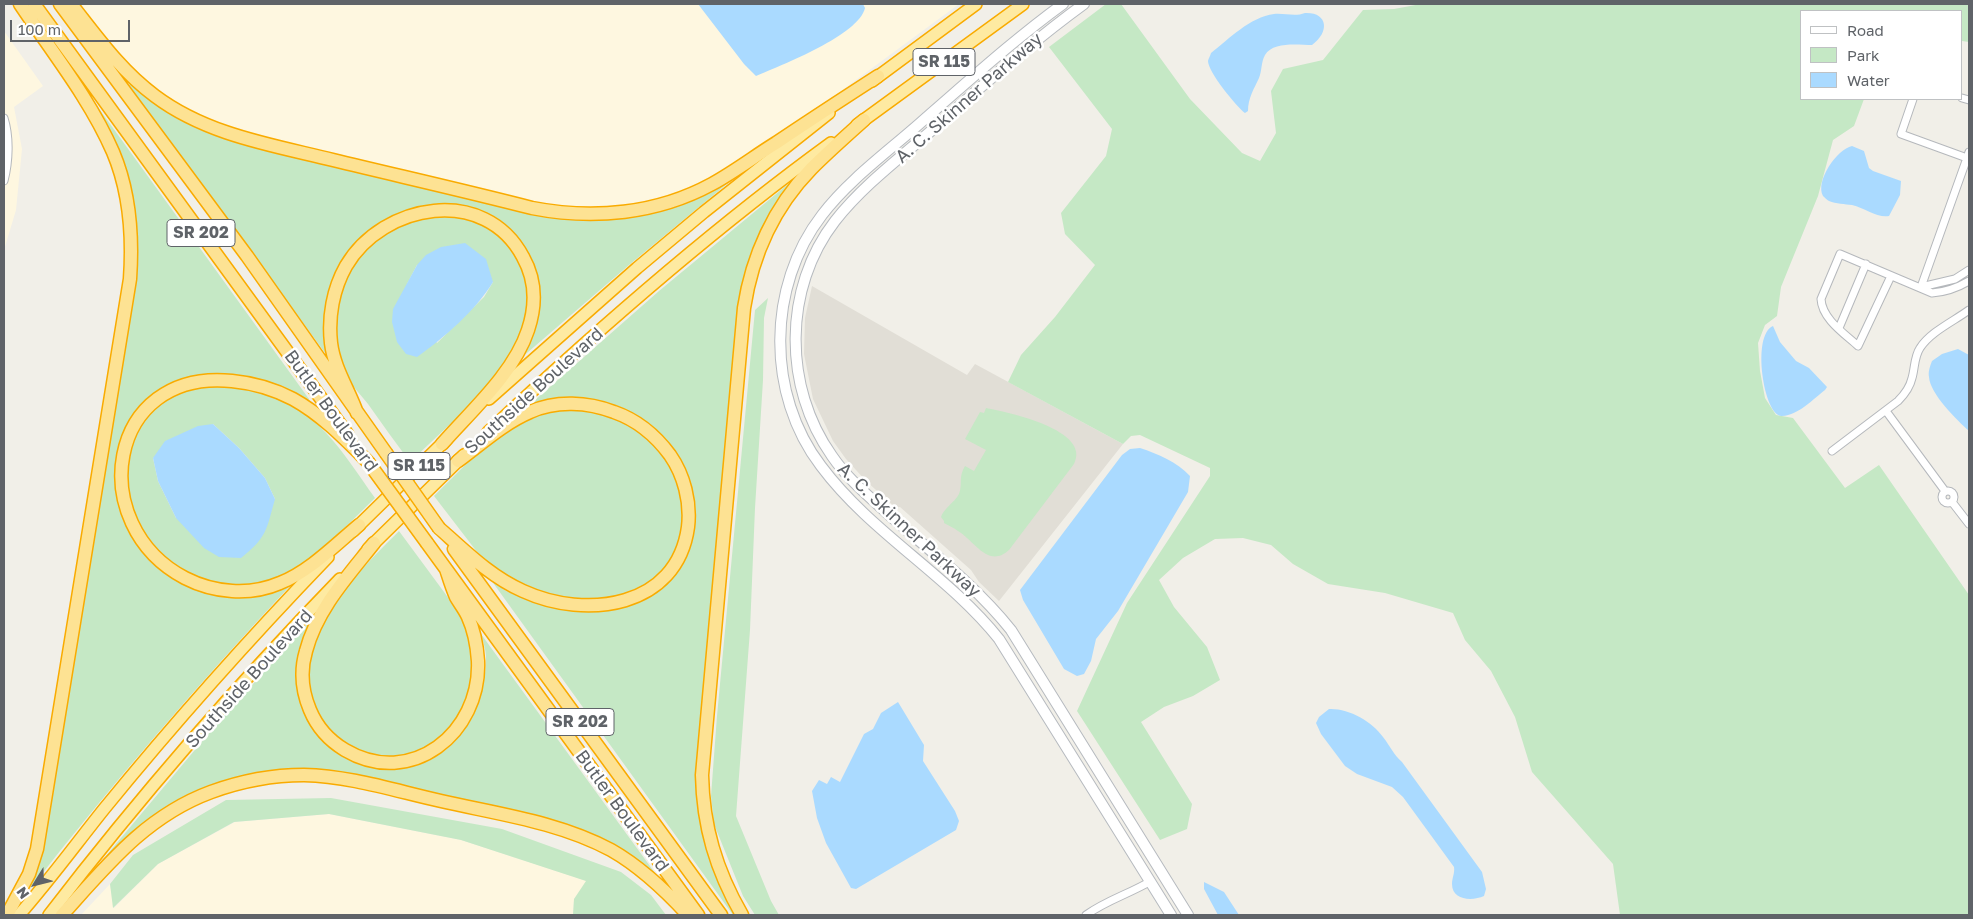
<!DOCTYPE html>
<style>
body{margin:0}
#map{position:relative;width:1973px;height:919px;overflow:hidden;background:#f1efe8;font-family:"Golos Text",sans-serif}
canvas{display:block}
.frame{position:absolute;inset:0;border:5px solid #5f6368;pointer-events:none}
.legend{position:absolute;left:1800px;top:10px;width:162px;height:90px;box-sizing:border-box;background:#fff;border:1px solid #bfc1c3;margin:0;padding:6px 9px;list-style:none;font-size:15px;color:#5f6368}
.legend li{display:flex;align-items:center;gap:10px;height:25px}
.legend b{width:25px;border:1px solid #bfc1c3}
.north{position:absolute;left:10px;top:859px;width:50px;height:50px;-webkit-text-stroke:4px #fff;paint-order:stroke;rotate:234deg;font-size:14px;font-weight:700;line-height:20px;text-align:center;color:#5f6368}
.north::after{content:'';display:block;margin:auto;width:18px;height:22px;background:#5f6368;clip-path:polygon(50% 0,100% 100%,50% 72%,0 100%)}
.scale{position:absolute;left:10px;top:20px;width:120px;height:22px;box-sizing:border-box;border:2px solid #5f6368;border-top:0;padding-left:6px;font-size:15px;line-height:18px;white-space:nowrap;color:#5f6368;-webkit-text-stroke:4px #fff;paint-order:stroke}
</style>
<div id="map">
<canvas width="1973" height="919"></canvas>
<div class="frame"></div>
<ul class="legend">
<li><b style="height:6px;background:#fff"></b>Road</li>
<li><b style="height:14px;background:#c5e8c5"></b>Park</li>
<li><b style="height:14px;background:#aadaff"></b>Water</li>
</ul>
<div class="north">N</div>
<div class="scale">100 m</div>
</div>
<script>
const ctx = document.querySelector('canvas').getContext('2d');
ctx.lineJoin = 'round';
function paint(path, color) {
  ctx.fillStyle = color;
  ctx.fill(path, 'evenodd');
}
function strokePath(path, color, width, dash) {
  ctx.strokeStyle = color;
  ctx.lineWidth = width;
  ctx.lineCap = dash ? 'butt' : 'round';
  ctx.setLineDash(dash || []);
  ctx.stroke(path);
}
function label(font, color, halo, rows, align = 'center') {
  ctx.font = font + ' "Golos Text",sans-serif';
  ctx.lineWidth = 5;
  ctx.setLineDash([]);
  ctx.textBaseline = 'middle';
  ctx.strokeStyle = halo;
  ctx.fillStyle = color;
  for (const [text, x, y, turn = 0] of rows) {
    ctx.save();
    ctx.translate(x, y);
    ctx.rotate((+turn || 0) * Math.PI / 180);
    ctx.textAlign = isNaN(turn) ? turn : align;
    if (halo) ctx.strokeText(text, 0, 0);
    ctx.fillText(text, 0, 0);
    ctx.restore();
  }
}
paint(new Path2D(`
 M77,4H959L841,91L729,168L693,188L648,204L569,210L244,134L202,120L143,83Z
 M4,31L43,86L14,107L22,149L16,210L4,250Z
 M329,814L461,840L587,881L574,899L573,915H81L110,884L114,908L158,864L235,822Z`), '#fef7e0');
paint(new Path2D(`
 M812,286L967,375L975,364L1123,444L999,601L979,582L971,570L900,507H895L866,481L846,459L833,441L813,399L804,354L805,318Z`), '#e1ded6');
paint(new Path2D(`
 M1106,4H1121L1190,99L1242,153L1260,161L1276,133L1271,91L1283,69L1323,60L1363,10L1394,9L1421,4H1969V42L1962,41V11H1802V99H1864L1854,126L1833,140L1818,196L1781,287L1777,316L1765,325L1758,343L1760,371L1765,398L1776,415L1793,418L1845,488L1879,465L1969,595V915H1620L1613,864L1532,772L1515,717L1491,671L1465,640L1453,613L1385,593L1328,584L1293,564L1271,545L1243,538L1215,539L1183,558L1159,580L1174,607L1207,647L1220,680L1193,696L1164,707L1141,722L1192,804L1187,829L1160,840L1077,711L1127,603L1210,476V468L1140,435L1131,436L1123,444L1008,382L1021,355L1055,317L1095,265L1065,234L1061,213L1106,156L1112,129L1049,47Z
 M132,84L180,117L550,215L614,216L745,169L629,265L520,359L529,340L531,264L471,209V207L450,204L416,207L387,219L360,239L343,261L328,357L129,85Z
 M92,99L309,399V400L279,390L181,383L127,432L129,524L195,587L290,586C199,683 112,784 30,889L40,861L43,844L134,231L90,101Z
 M793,180L757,247L699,782L738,915H733L491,580L506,591L528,600L551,606L614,607L683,557V471L619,408H526L659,291Z
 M442,215L477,220L503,236L525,271L530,301L517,345L483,393L410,462C396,443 382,424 368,404C361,395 353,387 347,377C320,331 339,265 382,235C400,222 422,219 442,215ZM417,265L493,282L484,297L437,343L407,284Z
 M768,298L764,318L763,380L755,508L750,630L736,816L771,901L779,915H755L743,896L714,824L711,796L717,716L755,310Z
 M213,385C228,387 245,386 259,390C319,410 340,449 375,498L311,561L269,583L228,588L180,572L145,539L127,493L128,448L150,409L179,391ZM213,424L239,448L265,478L275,499L176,518L158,481L153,458Z
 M578,407L632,422L665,455L677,476L686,515L678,553L653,583L615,600L559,599L523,586L484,561L434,496C468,463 497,429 543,412C553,408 567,409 578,407Z
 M986,408C1008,412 1092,430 1074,464L1009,550C988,569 975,541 958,531C954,528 948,525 944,523V521L941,517C944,508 954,503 959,494C963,484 958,478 965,466L974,471L986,450L965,439L980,412L984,413Z
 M399,531C414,551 429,572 444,592C451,602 461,612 464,624C473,649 476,676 466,701C444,755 381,775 336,737C321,724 312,709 310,689C308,670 309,646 317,630C338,591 369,561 399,531Z
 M311,620L305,707L359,761C373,769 388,771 404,768C457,761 486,707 486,657C486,650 483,641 481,634L655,873L654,874L644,864L626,853L352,778L231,782L131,837L105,857L215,726Z
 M331,798L502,829L621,872L651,895L666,915H573L574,899L586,881L461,840L329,814L234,822L158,864L113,908L110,884L133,855L226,800Z`), '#c5e8c5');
paint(new Path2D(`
 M698,4H863L865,8C859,35 782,65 756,76L744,64Z
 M1305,13C1328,12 1330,32 1312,45C1299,45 1273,41 1265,55C1261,62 1262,71 1259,78C1254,89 1248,98 1248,111L1245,113C1236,106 1208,72 1208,61C1208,60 1211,54 1211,53C1229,39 1250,17 1274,14C1285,13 1295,17 1305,13Z
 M1852,146L1864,151L1869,168L1873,171L1901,181L1900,195L1889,216C1877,218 1865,208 1852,205C1845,204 1836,204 1829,201C1827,200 1824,197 1823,196C1815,181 1837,149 1852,146Z
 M465,243L486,259L493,282C475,311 445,337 417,357L406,354L397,342L392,322L393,309L417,265L426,255L441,247Z
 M1773,326L1780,342L1796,361L1809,368L1827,387L1825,390C1813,399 1799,415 1782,416C1764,417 1751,335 1773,326Z
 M1958,349L1969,355V431C1957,420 1930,394 1929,377C1928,372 1930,366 1932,361L1942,354Z
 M213,424L239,448L265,478L275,499C266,531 267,537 241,558L219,557L204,548L176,518L158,481L153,458L165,441L198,426Z
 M1140,448C1158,454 1177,462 1190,476L1188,492L1118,611L1096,639L1091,661L1084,674L1077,676L1064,669L1023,600L1020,590L1122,455L1130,449Z
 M898,702L924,745L923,761L955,811L959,821L956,830L856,889L851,888L826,843L817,818L812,791L819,780L827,784L831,777L840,782L864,734L873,729L881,713Z
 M1329,709C1348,708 1372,721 1383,737C1390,746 1394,755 1402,762L1482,872L1486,889L1484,896C1473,901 1452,901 1452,884C1452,878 1455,873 1454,867L1403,797L1392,787L1357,774L1345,766L1321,734L1316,723L1319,717Z
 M1204,882L1224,892L1239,915H1218L1204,889Z`), '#aadaff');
const minor = new Path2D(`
 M1962,98L1969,100
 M1913,99L1901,134L1967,158L1969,152
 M4,118C10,137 9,161 4,181
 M1891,276L1858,346C1845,334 1822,319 1821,299L1840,254L1932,293C1946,292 1957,288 1969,281
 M1921,287L1967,158
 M1921,287L1955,279L1969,270
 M1839,328L1866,264
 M1886,411L1945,491
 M1832,451L1898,401C1904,395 1910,387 1912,378C1915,368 1914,357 1920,348C1930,332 1954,321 1969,310
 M1942 497a6 6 0 1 1 12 0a6 6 0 1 1-12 0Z
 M1952,502L1969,524
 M1086,915C1107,900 1129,894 1151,881`);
const secondary = new Path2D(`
 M1063,4C1015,39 972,78 927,117C893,148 850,178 822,215C767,286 766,394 821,466C871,533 947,574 999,639L1171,915
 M1084,4C1033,41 986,82 939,124C904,155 864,184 835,221C783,288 783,387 832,456C847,478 867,495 887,513C929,550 976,586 1011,630L1188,915`);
const trunk = new Path2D(`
 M872,81L976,4
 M857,125L1023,4
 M489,399L637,268L704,212L829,113
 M488,432C597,330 710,231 831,143
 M353,531L447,439
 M368,549L464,455
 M19,915C49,881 76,844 104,809C175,722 250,638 328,557
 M49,915C139,798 237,685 340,579`);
const motorway = new Path2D(`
 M34,4L347,434
 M60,4L247,256L386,453
 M71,4C97,37 121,71 155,96C207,135 272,145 333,160C399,176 466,191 532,208C593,220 657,214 712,184C734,172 755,156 776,143C810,120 844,98 878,76
 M357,413C349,390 334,368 331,343C328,317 333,289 346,266C383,203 485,185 523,257C536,280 536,306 528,330C514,373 471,411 442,444
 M359,525C335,545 310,571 280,583C250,596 214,593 185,578C84,525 106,368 232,381C253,383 274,389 293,399C322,415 345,439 368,462
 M439,528C466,552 491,577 523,591C586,620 677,608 688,527C691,502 684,475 670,455C656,436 637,420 614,412C588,402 556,400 530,412C504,423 481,444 458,461
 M374,543C348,576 317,609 306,651C300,671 302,691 310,710C317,727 330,741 345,750C411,789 481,733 478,661C477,646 474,630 468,617C465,610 460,604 456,597C452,588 449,578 446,569
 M427,543L698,915
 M454,549L721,915
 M7,915L29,874L37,849L130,279C133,236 130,192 113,152C90,99 52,52 20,4
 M62,915C107,865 146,816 211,792C241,781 272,775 304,775C350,776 396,791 441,801C498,814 559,822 611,850C641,867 665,890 688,915
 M742,915C716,870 703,826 702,775L744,308C752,256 774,207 811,169C828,152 846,136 864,120`);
strokePath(minor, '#b5b8bc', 9);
strokePath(secondary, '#b6babf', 12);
strokePath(trunk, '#f9ab00', 14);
strokePath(motorway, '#f9ab00', 15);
strokePath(minor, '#fff', 7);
strokePath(secondary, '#fff', 10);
strokePath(trunk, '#feeaa1', 11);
strokePath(motorway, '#fde293', 12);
const motorwayBridge = new Path2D(`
 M386,453L439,528
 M368,462L427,543`);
strokePath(motorwayBridge, '#f9ab00', 15, []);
strokePath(motorwayBridge, '#fde293', 12);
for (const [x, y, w] of [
 [944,62,62],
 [201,233,68],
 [419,466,62],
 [580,722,68]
]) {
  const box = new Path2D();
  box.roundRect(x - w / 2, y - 13.5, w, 27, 4);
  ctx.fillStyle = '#fff';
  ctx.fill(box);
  strokePath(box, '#5f6368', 1);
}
label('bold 16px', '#5f6368', null, [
 ["SR 115",944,62],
 ["SR 202",201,233],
 ["SR 115",419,466],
 ["SR 202",580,722]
]);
label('18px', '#5f6368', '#fff', [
 ["A. C. Skinner Parkway",969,98,-41],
 ["Southside Boulevard",534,391,-42],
 ["Butler Boulevard",331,411,54],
 ["A. C. Skinner Parkway",909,530,43],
 ["Southside Boulevard",249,679,-48],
 ["Butler Boulevard",622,811,54]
]);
</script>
